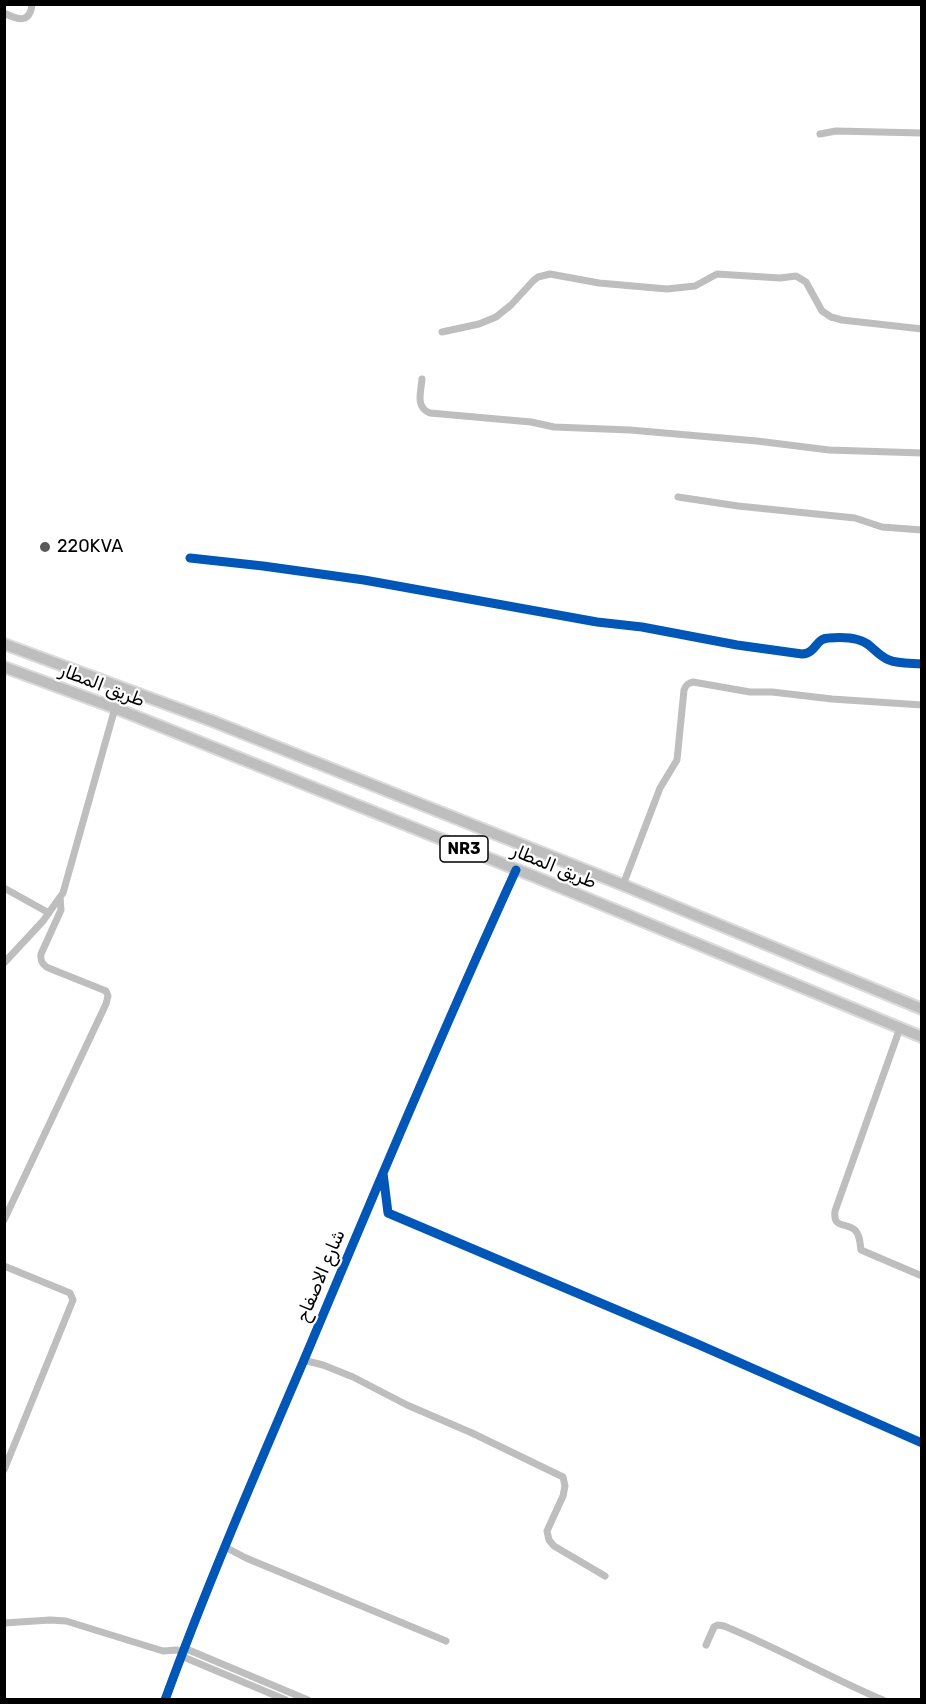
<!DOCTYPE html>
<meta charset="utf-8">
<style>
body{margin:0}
#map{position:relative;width:926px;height:1704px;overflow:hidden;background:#fff;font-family:Rubik,sans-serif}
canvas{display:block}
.frame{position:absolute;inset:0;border:6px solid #000;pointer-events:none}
</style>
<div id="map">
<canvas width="926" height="1704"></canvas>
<div class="frame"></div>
</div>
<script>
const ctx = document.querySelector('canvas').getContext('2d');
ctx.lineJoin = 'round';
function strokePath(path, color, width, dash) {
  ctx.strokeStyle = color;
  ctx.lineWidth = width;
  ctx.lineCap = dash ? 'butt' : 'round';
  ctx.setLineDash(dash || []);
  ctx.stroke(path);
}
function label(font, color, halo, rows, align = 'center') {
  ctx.font = font + ' Rubik,Cairo,sans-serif';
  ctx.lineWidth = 4.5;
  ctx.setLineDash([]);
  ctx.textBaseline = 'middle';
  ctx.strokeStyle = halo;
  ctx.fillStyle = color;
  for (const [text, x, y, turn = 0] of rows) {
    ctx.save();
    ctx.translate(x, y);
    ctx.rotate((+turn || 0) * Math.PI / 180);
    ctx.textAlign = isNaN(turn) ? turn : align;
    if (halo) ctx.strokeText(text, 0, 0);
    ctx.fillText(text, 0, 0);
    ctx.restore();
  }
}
const trunk = new Path2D(`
 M4,644L212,721L623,885L922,1009
 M4,667L115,708L538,878L922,1037`);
strokePath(trunk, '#dbdbdb', 14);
strokePath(new Path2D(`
 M4,13C18,20 30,24 32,4
 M820,134L836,131L922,133
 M442,332L479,324L496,317L511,305L533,281L538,277L550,274L599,283L667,289L695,286L717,274L780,278L796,276L806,282L822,311L831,317L842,320L922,329
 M422,379C421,392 415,407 430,413L531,422L554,427L630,430L757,441L829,450L922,453
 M678,497L738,506L855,518L882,527L922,530
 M190,558L263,566L364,580L597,622L642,627L737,645L802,654C817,653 815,638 829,638C841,637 860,637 870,646C876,651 881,657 889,660C899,664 911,663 922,664
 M623,885L660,788L677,760L684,690C686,685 688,683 693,682L750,692H772L832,699L922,705
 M4,888L49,913
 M4,963L43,921L60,897
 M900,1028L835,1211C833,1229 845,1222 855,1230C860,1235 860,1243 861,1250L922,1276
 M383,1173L388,1213L695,1343L922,1443
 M4,1220L106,1004L108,996L106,991L51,969C43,966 40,962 41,954L61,910L60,897L63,893L115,708
 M4,1266L70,1293L73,1300L4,1470
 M303,1360L323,1365L353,1377L407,1405L472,1433L563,1477L565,1486L563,1496L547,1531L549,1540L554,1546L605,1576
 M225,1547L246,1558L446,1641
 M4,1623L50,1620L66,1621L163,1651L177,1650L183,1652
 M706,1645L714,1627L718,1625L724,1626C778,1648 829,1677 883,1700
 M184,1648L308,1700
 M181,1656L286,1700`), '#bebebe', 7);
strokePath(new Path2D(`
 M165,1700C207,1585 256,1472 304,1360C373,1196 442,1032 516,870`), '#bebebe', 8);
strokePath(trunk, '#bebebe', 10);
strokePath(new Path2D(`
 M190,558L263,566L364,580L597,622L642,627L737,645L802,654C817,653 815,638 829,638C841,637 860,637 870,646C876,651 881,657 889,660C899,664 911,663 922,664
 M383,1173L388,1213L695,1343L922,1443
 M165,1700C207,1585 256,1472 304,1360C373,1196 442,1032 516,870`), '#0057b8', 9);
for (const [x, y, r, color] of [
 [45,547,6,"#595959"]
]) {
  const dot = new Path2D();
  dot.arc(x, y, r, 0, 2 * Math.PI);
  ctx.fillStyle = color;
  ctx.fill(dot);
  strokePath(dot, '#fff', 2);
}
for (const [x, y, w] of [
 [464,849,48]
]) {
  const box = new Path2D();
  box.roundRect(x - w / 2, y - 13, w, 26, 4.5);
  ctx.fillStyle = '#fff';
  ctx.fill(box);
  strokePath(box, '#000', 1.5);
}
label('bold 16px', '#000', null, [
 ["NR3",464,849]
]);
label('18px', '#000', '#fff', [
 ["220KVA",57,547]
], 'left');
label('18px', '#000', '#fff', [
 ["طريق المطار",102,686,21],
 ["طريق المطار",554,867,22],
 ["شارع الاصفاح",321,1276,-67]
]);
</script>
